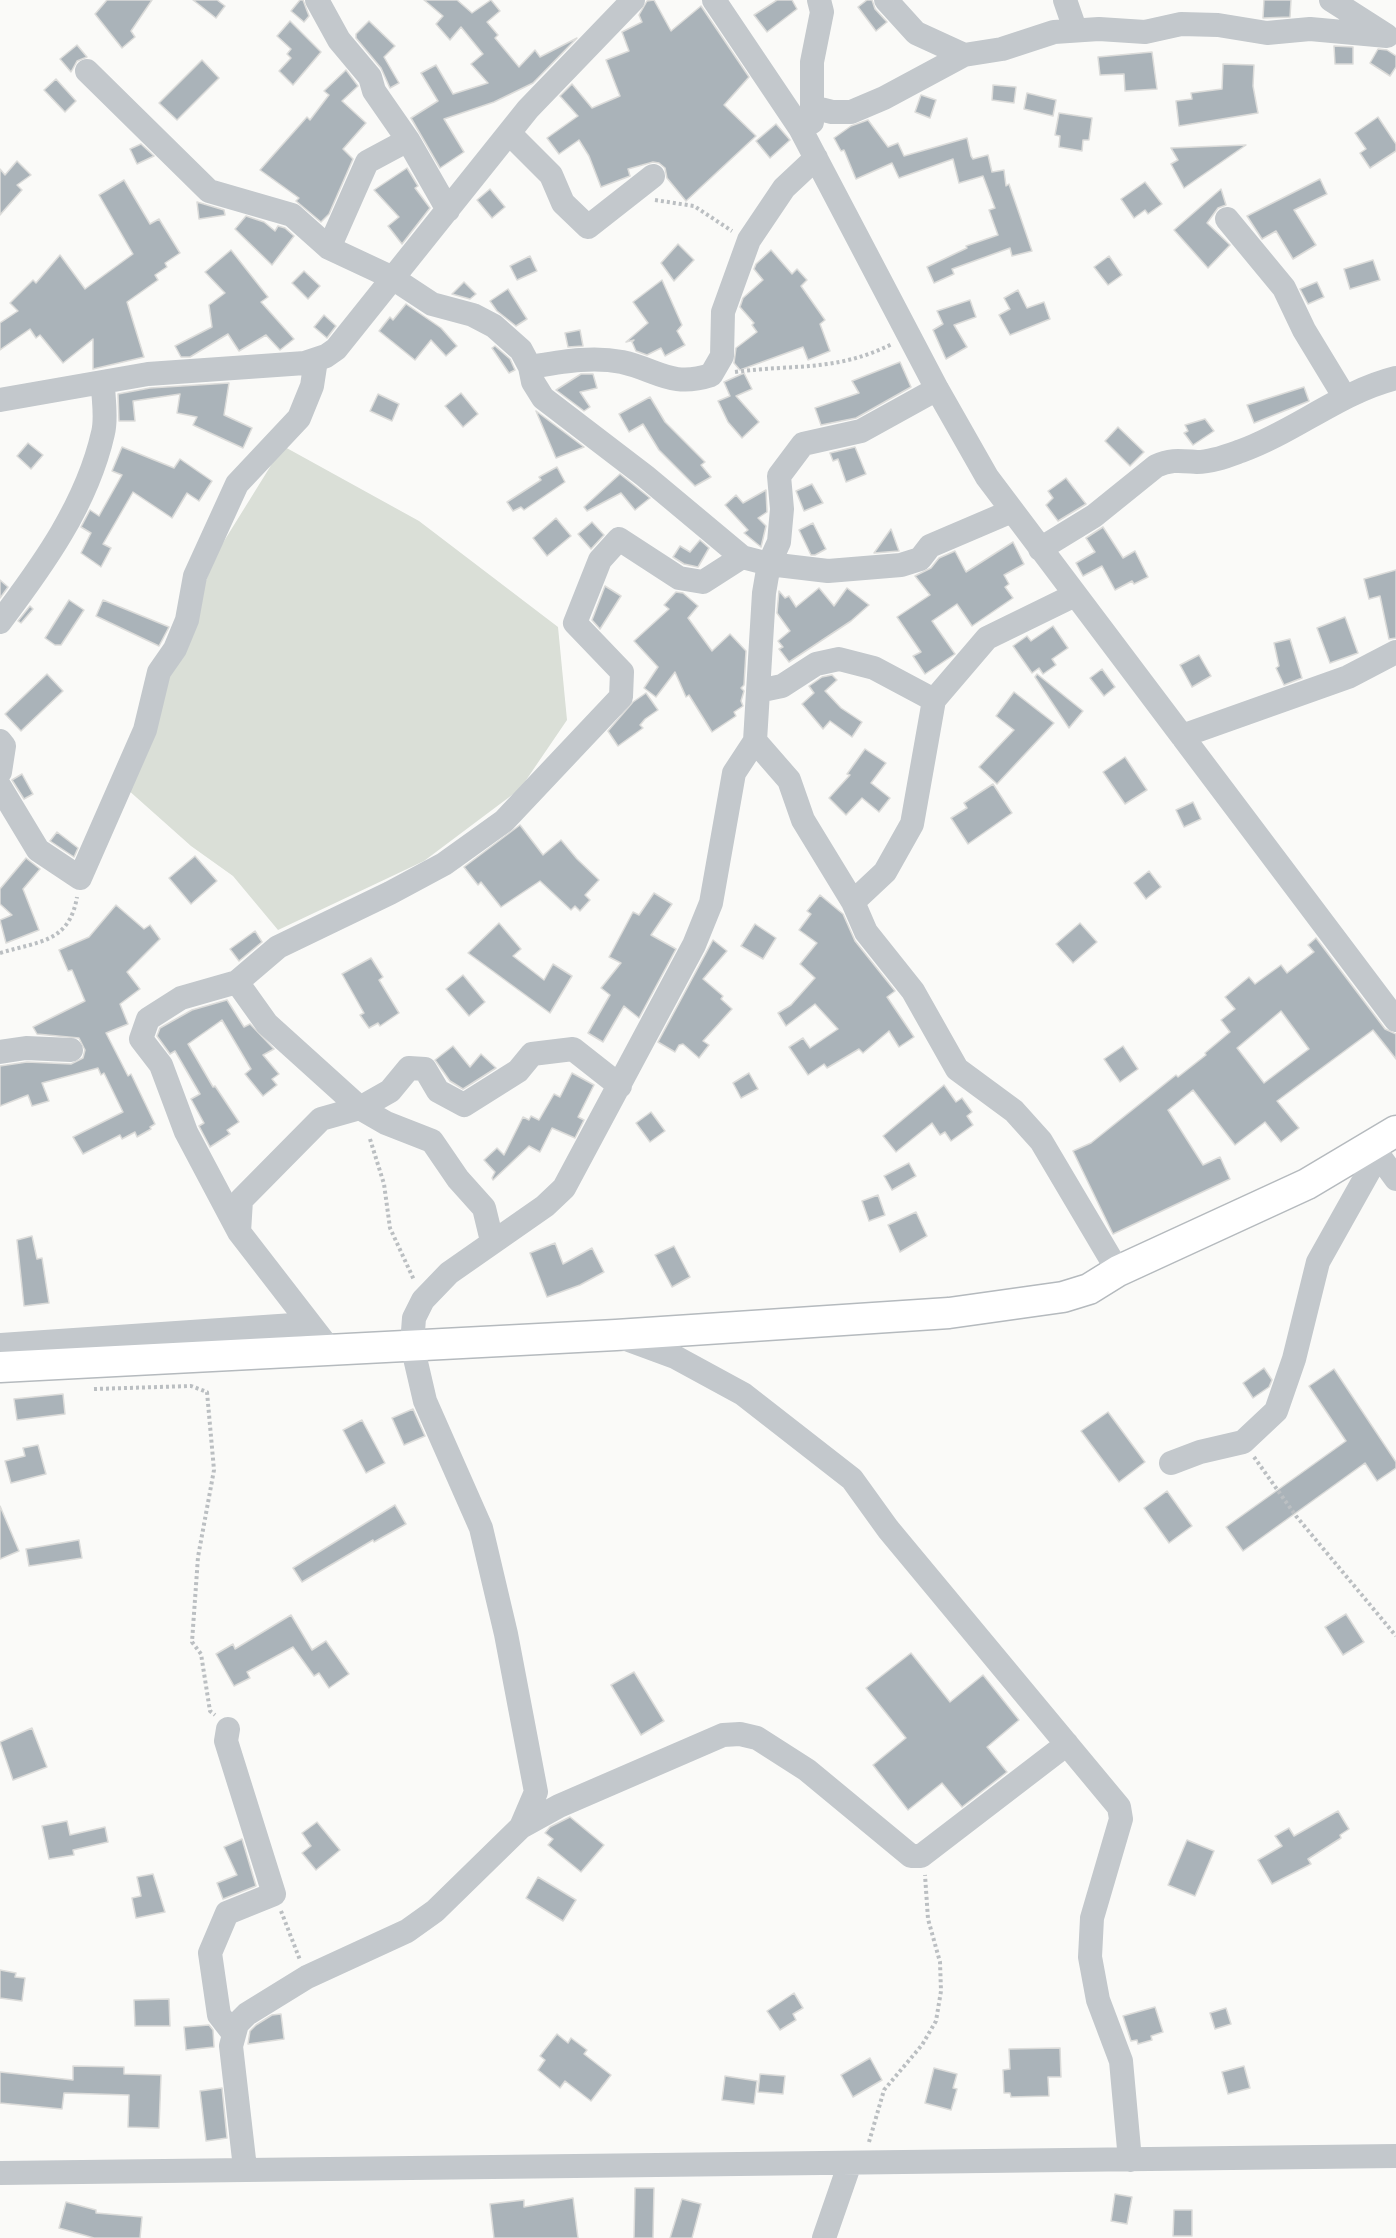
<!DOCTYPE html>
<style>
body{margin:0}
canvas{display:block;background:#fafaf8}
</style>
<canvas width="1396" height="2238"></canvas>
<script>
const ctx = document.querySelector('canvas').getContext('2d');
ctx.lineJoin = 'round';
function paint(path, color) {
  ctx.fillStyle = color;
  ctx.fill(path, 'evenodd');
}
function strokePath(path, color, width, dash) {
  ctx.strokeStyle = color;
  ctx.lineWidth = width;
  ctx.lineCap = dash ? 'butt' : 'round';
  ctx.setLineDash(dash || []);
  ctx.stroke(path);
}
paint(new Path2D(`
 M283,446L419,521L558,627L567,720L520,789L424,861L278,930L233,876L191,846L127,789L216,554Z`), '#dadfd7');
const building = new Path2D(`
 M107,0H152L131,31L135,37L122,48L95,14Z
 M193,0H217L225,6L216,18Z
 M300,0H303L309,16L304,22L291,11Z
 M424,0H457L472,13L491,0L500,11L487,22L498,35L495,38L519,67L535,50L540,57L577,38L533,83L494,102L444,119L464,152L440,168L411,118L438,101L421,73L436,65L453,94L488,83L471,64L483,54L461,27L450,40L436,24L443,16Z
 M654,0L671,31L701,6L749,77L724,105L756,136L686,201L667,178L665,168L659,163L653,162L628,169L630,176L601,187L589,156L579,140L559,154L547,138L578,116L560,96L572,84L592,108L620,96L606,60L629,51L622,32L642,22L639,15L647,1Z
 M777,0H792L797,9L767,32L754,15Z
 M867,0H872L875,9L887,22L876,31L858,7Z
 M1264,0H1291L1290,17L1263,18Z
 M290,21L321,52L293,85L279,71L291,58L287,54L291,49L277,36Z
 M369,21L395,46L384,57L399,83L390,88L381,68L356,38V34Z
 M77,45L87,57L77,61L71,72L60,59Z
 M1334,46L1353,47V64H1335Z
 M1378,49L1387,50L1396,56V67L1390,76L1370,63Z
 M1152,52L1157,89L1125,91L1124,74L1100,75L1098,57Z
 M202,60L219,78L177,120L159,103Z
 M1223,64L1254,65L1253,86L1258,113L1179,126L1176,101L1192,99L1191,93L1222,89Z
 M346,70L358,86L342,101L366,123L343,149L353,159L329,214L321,222L296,201L299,198L260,170L307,117L310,120L329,95L324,91Z
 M56,79L76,101L65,112L44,90Z
 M993,85L1016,87L1014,103L992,100Z
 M1027,93L1056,100L1053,116L1024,109Z
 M921,95L936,100L930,118L915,112Z
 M1059,113L1092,118L1089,140H1083L1082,151L1059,147L1060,136L1055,135Z
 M1378,117L1396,144V151L1370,168L1360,153L1366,149L1355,133Z
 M868,120L888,147L898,143L904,156L967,138L971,156L973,159L988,155L992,172L1004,170L1006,186L1009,184L1032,251L1012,256L1010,248L952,269L954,274L934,283L927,267L967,248L966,246L998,235L989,210L995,208L983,176L959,183L953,159L899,178L892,163L856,179L844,150L841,151L834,138L851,126Z
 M776,124L790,140L770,158L756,141Z
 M141,144L154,156L137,164L130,149Z
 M1246,145L1184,188L1171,164L1178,160L1171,148Z
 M17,161L31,175L17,185L22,190L0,215V169L5,175Z
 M407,168L418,186L415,188L430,208L402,244L388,226L399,217L374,190Z
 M1320,179L1327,194L1294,210L1316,245L1293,259L1276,231L1262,239L1247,216Z
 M124,180L150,224L159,219L180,253L165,263L167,267L155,275L158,280L127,302L144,357L93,369V339L63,363L40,335L36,338L30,329L0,350V323L18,311L10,303L33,280L36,283L60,255L85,289L133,254L99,195Z
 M1145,182L1162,204L1148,214L1145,210L1134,218L1121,199Z
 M490,189L505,207L492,218L477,200Z
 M1221,189L1226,205L1218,208L1207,223L1230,245L1208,268L1174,230Z
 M197,202L224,210L225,215L199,219Z
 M246,216L264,222L275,231L278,226L285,228L294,236L272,265L235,229Z
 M678,244L694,260L674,281L661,263Z
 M231,250L268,297L261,302L294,339L280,350L266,335L239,351L228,334L190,357H181L175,346L212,327L209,305L225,293L205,272Z
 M771,250L792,274L797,269L807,280L801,286L825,320L820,324L830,351L808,360L803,347L740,370L734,363L736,348L757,332L752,325L754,323L740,307L743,298L763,280L754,269L756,264Z
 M530,256L537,271L517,280L510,266Z
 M1109,256L1122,275L1108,285L1094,267Z
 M1373,260L1380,280L1350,289L1344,269Z
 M304,271L320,286L308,299L292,283Z
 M662,280L682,325L677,331L685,345L665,356L661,348L647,355L636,351L632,342L634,340L626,342L648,323L633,302Z
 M464,282L476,294L470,299L452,294Z
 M1317,282L1324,297L1308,304L1300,289Z
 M508,289L527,319L516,326L497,311L490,301Z
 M1018,290L1027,308L1044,302L1050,319L1010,335L999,315L1010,309L1004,298Z
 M970,300L976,317L954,325L967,347L946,359L933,330L943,324L937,311Z
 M406,304L441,328L457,346L446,356L431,340L415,360L379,331L390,317L393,320Z
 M324,315L336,326L327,338L314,327Z
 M580,330L583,346L568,347L565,333Z
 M495,346L510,359L515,370L509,373L492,348Z
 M900,362L911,387L856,418L821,425L815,408L859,393L852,381Z
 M744,373L752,389L736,396L759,422L742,438L728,422L718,401L730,396L724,382Z
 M581,374H593L597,388L580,392L590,407L584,411L556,390Z
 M229,383L224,415L252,428L243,448L193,425L197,417L177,413L180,394L133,401L135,421H119L118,394L150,388Z
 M1304,387L1309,401L1254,423L1247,405Z
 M461,393L478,414L463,427L445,406Z
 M378,394L399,404L392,421L370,411Z
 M650,397L665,422L705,462L701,465L711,477L695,486L659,450L643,424L629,432L619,414Z
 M536,411L584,447L556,458Z
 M1205,419L1214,431L1193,445L1184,433L1188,431L1185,425Z
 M1118,427L1144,452L1130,466L1105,441Z
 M28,443L43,455L31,469L17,456Z
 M122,447L174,468L180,459L212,481L199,501L187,493L172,518L133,492L103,544L111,548L101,567L81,553L91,533L81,527L90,510L99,516L122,475L112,471Z
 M855,447L866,474L846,482L838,459L833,461L830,453Z
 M557,467L565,482L524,510L521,507L513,511L507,502L541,480L539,477Z
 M620,474L650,498L635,510L621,493L587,511L584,507Z
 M1066,478L1086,504L1058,521L1046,505L1053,498L1048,491Z
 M812,484L823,503L804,511L796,491Z
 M766,490L767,512L758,518L766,526L761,547L744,533L748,530L725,505L736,495L743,503Z
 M556,518L571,536L547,556L533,538Z
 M592,522L604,535L591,549L578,534Z
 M813,523L826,549L815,555H811L799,530Z
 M1103,527L1123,558L1135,551L1148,577L1134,584L1132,581L1115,590L1102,566L1083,576L1076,563L1095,552L1086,538Z
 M891,529L899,551L874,553Z
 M700,540L709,548L698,567L684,564L673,557L680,546L690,552Z
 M1013,542L1024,564L1004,575L1009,584L1005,587L1013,598L972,626L957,604L932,621L955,654L925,674L913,656L921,652L897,617L930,595L915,576L931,568L939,558L955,551L966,572Z
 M1396,570V638L1389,639L1380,596L1369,599L1364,579Z
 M0,580L8,587L0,598Z
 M605,586L621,596L600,629L592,620Z
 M819,588L834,606L847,588L869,605L851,621L789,662L779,649L783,647L778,641L790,631L777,613L779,591L785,598L789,596L796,607Z
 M676,592L683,593L698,606L688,618L712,651L730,634L746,651L744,685L741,688L744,691L741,701L743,706L734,712L736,716L712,732L689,695L686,697L675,672L656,697L644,688L658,667L634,641L669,609L664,605Z
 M69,600L84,610L61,645H55L45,638Z
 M103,600L169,627L159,646L96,616Z
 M30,606L33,609L21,623L18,621Z
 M1345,617L1358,653L1330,663L1317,628Z
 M1053,626L1068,648L1052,659L1056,665L1043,674L1039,668L1032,673L1013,646L1027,636L1031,641Z
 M1290,639L1302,678L1284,685L1276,668L1279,666L1274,643Z
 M1199,655L1211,676L1192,687L1180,665Z
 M1102,669L1115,687L1104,696L1090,678Z
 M47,674L63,691L21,731L5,714Z
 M1037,674L1083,711L1069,728L1035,677Z
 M832,675L837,680L825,691L841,708L862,722L852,737L830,721L823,729L802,704L814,693L809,686L822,677Z
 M1014,692L1054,723L997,784L979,767L1014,730L996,716Z
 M646,693L658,710L645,719L640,725L643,728L618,746L608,731L633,702Z
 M865,749L886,763L871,783L890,798L879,812L862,798L846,815L829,798L850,775L847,774Z
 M1125,757L1147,790L1125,804L1103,772Z
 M22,774L33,794L24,799L12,780Z
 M993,784L1012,813L968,844L951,818L967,808L964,803Z
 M1193,802L1201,819L1184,827L1176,810Z
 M520,825L543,855L561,840L577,859L599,880L585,895L590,900L580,911L575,906L571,910L540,881L501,907L481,882L478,885L464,867Z
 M57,832L78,848L74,857L50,841Z
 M195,856L217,881L191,904L169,878Z
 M26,858L40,869L23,889L39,930L6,943L0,920L12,915L0,904V889Z
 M1149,871L1161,887L1146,899L1134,883Z
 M654,893L672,904L651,935L676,949L639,1018L624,1006L603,1042L588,1033L610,995L601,988L621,963L609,957L633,912L639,915Z
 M820,895L843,914L855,941L895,991L887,997L914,1037L899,1047L889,1031L863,1053L859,1049L827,1068L824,1064L808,1075L789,1047L803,1038L810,1048L838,1029L815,1004L786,1026L778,1013L791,1005L815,978L800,964L817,943L799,930L811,914L807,911Z
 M116,905L144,929L150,925L160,939L127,972L140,989L120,1004L128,1024L106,1033L128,1076L131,1074L155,1124L150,1127L151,1129L137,1137L135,1132L122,1139L120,1135L83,1154L73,1137L123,1112L104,1073L101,1075L98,1068L42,1083L49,1101L32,1106L28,1095L0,1106V1066L27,1062L71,1064L83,1058L85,1050L79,1038L37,1034L33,1027L85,1001L72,970L68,971L59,950L89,937Z
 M499,923L521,949L513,956L544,980L553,964L572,976L550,1013L468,953Z
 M1080,923L1097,942L1073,963L1056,944Z
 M755,924L776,938L763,959L741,946Z
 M255,931L262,942L239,961L230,949Z
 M1316,938L1385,1029L1396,1034V1059L1373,1030L1277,1101L1299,1128L1281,1142L1265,1122L1235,1145L1193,1090L1168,1110L1203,1165L1220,1157L1230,1179L1113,1234L1073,1151L1091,1143L1176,1075L1178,1077L1206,1055L1205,1053L1230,1032L1221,1020L1235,1009L1225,997L1249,977L1255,984L1281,965L1287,973L1314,952L1308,945ZM1281,1011L1309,1049L1264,1083L1237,1048Z
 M713,940L727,951L703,979L723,996L721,999L732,1009L703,1041L709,1045L699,1058L683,1044L679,1045L675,1052L658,1042Z
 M371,958L383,977L379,980L399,1013L380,1026L378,1023L369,1028L360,1015L364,1013L342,974Z
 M463,975L485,1002L469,1016L446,989Z
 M227,1000L244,1027L250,1024L274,1049L263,1055L279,1074L272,1079L277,1085L263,1096L245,1074L251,1069L222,1020L188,1044L213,1087L215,1086L239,1122L227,1130L230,1134L210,1147L199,1126L204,1123L191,1099L200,1094L175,1051L170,1054L157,1036L160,1028L192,1010Z
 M453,1046L470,1067L481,1054L496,1068L463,1089L450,1081L435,1060Z
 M1123,1046L1138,1069L1120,1082L1104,1059Z
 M572,1073L594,1085L578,1117L584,1120L575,1138L552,1128L540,1152L529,1146L493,1180L492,1178L495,1172L484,1160L497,1148L504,1155L523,1117L529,1120L531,1116L539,1120L554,1094L560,1097Z
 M749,1073L758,1089L741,1098L733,1083Z
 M944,1085L956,1102L962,1098L972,1112L967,1116L973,1125L951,1141L945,1132L940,1135L932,1123L896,1152L883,1136Z
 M651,1112L665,1131L650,1142L636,1123Z
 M909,1163L916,1176L892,1190L884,1176Z
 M878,1195L885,1215L869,1221L862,1201Z
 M916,1212L927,1236L900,1252L888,1225Z
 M32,1236L37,1259L42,1258L49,1303L24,1306L17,1240Z
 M555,1243L563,1264L592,1248L604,1272L580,1285L547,1297L530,1253Z
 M674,1246L690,1277L672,1287L655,1255Z
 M1264,1368L1272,1380L1269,1387L1253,1398L1243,1383Z
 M1334,1369L1396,1462V1468L1377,1481L1365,1463L1243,1551L1226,1527L1346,1441L1309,1386Z
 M63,1394L65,1414L17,1420L14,1399Z
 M413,1409L425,1436L404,1445L392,1418Z
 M1108,1412L1145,1462L1119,1482L1081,1431Z
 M362,1420L385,1463L366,1473L343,1430Z
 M38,1445L46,1474L11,1483L5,1461L25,1456L23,1448Z
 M1167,1491L1192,1526L1169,1543L1144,1508Z
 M395,1505L406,1524L374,1542L373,1540L302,1582L293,1568Z
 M0,1506L19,1551L0,1559Z
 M79,1540L82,1558L29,1566L26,1549Z
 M1346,1614L1364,1642L1343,1655L1325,1627Z
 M291,1615L312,1650L326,1641L349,1674L329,1688L319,1673L314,1676L293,1647L247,1672L250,1678L234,1686L216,1654L233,1644L235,1649Z
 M911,1653L950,1702L983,1675L1019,1720L987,1747L1007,1772L962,1807L942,1783L908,1810L873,1765L906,1738L866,1688Z
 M634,1672L664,1721L641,1735L611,1685Z
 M32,1728L47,1767L13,1780L0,1742Z
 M1338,1811L1349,1829L1340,1835L1341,1838L1308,1859L1311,1864L1272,1884L1258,1860L1282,1846L1275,1836L1289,1828L1294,1836Z
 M570,1817L604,1845L581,1872L548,1845L553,1839L545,1833L550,1827Z
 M67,1821L70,1835L105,1827L108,1842L73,1850L74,1855L49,1859L42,1826Z
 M317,1822L340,1850L316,1870L302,1853L311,1846L302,1833Z
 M242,1839L256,1886L223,1899L217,1883L237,1875L224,1847Z
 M1187,1840L1214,1851L1195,1896L1168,1885Z
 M153,1874L165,1912L136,1918L132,1898L141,1896L137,1877Z
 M538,1877L576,1900L563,1921L526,1898Z
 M0,1970L16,1973L15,1977L25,1978L22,2001L0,1998Z
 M794,1993L803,2008L793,2014L796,2020L780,2030L767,2011Z
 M169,1999L170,2026H135L134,2000Z
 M1155,2007L1163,2032L1151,2036L1152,2040L1138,2044L1137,2040L1131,2041L1123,2016Z
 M1226,2008L1231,2024L1215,2029L1210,2013Z
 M281,2014L284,2039L248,2044L250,2031L256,2025L272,2015Z
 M209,2025L213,2030L214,2047L186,2050L184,2027Z
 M557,2034L568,2043L571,2038L587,2050L584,2054L611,2075L591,2101L565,2081L560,2088L538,2070L545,2060L540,2056Z
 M1060,2048L1061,2077H1048L1049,2096L1011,2097L1010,2093H1004L1003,2070L1010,2069L1009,2049Z
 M870,2058L882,2080L853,2097L841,2075Z
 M73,2066L124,2067V2074L161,2075L159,2128L128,2127L129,2095L64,2093L62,2109L0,2103V2072L73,2080Z
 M1244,2066L1250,2088L1228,2094L1222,2072Z
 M934,2068L957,2074L953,2088L957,2089L951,2110L925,2103Z
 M760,2074L785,2076L783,2094L758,2092Z
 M725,2076L757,2081L754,2104L722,2100Z
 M222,2088L227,2138L206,2141L200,2091Z
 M635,2188H654L653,2238H634Z
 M1115,2194L1132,2197L1127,2224L1111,2221Z
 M573,2198L578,2238H494L490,2204L524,2200V2207Z
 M682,2199L701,2204L692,2238H670Z
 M66,2202L96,2210V2213L142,2217L140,2238H94L59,2228Z
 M1174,2210H1192V2236H1173Z`);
paint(building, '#aab3b9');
strokePath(building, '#dcdcda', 1.5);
const major = new Path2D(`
 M0,1367L616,1335L949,1313L1063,1297L1089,1289L1118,1271L1307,1184L1396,1131`);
strokePath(major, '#b5babe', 33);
strokePath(new Path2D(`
 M655,200L694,206L732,231
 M735,372C794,364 836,372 892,344
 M0,953C39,941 69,943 77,897
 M370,1139L384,1184L390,1228L414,1280
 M94,1389L191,1386L207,1392L214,1470L198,1557L192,1642L201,1654L210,1711L215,1715
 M1254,1457L1296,1516L1396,1636
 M281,1911L300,1960
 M869,2142L884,2090L922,2045L936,2021L941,1991L940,1962L928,1919L925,1875`), '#bbbfc2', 4, [3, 3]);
strokePath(new Path2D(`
 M317,0L339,40L370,77L374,91L408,140L448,210
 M714,0L800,128L937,389L987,477L1396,1020
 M886,0L916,33L964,55
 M1065,0L1075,29
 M1331,0L1386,35
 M87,71L209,191L292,215L329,248
 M812,107L832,112H851L884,98L964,55L1002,49L1054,32L1099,29L1145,32L1181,24L1218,25L1267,33L1310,29L1387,36
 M812,122V62L822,12L819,0
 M509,133L551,175L563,203L588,227L653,176
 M408,140L367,162L329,248L391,277L432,304L473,315L494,326L521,350L530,367L533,382L543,398L645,476L742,557L769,564L828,571L901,565L920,559L930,546L1012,511
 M1227,219L1284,288L1304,330L1344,396
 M530,367C561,362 591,356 622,362C658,370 671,388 711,375L722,356L723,312L749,240L784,188L816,158
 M0,400L148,374L305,363L326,356L336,349L528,109L633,0
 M1040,549L1094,516L1156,466C1171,459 1181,461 1197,462C1212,462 1227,456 1241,451C1296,431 1340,392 1396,378
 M0,622C43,565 87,504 103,433C107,418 103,398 103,383
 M758,691L782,686L816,664L839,659L874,668L934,700
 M1182,736L1348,677L1396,652
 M0,741L4,746L0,772
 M755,741L789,780L803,820L853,902L866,932L913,991L957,1069L1014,1111L1041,1141L1118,1271
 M0,787L38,850L80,878L145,730L159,672L175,649L187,620L195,576L237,484L299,418L312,386L316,360
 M853,902L885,872L912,824L934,700L987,638L1075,595
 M237,982L278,947L390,893L444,864L504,821L621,697L622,672L575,623L600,560L619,539L679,578L703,582L742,557
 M0,1052L26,1048L71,1050
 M1372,1146L1396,1179
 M239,1232L241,1200L321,1119L360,1108L390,1091L409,1068L425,1069L438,1091L464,1105L518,1071L532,1054L573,1049L620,1086
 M618,1336L675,1357L743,1394L852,1479L888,1529L1119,1807L1121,1819L1092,1918L1090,1957L1098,2000L1121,2061L1130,2160
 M0,1345L308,1324
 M331,1351L239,1232L186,1132L161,1065L141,1039L148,1019L181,998L237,982L267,1024L360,1108L386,1123L432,1141L458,1179L484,1208L492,1241
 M1171,1463L1200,1452L1243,1442L1276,1411L1294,1359L1318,1262L1378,1155
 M228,1729L226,1741L274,1894L227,1913L210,1953L219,2015L233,2033
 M521,1827L536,1792L506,1634L481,1528L425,1401L412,1345L414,1318L423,1300L449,1273L545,1206L564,1188L694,945L711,903L734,773L755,741L764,593L769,564L779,542L782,509L779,476L803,444L861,431L937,389
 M245,2168L231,2046L237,2024L247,2014L307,1977L407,1931L435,1911L521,1827L559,1806L723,1735L740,1734L757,1738L807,1770L911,1856H921L1067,1744
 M0,2173L1396,2156
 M824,2238L850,2163`), '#c3c8cc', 24);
strokePath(major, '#fff', 30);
</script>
